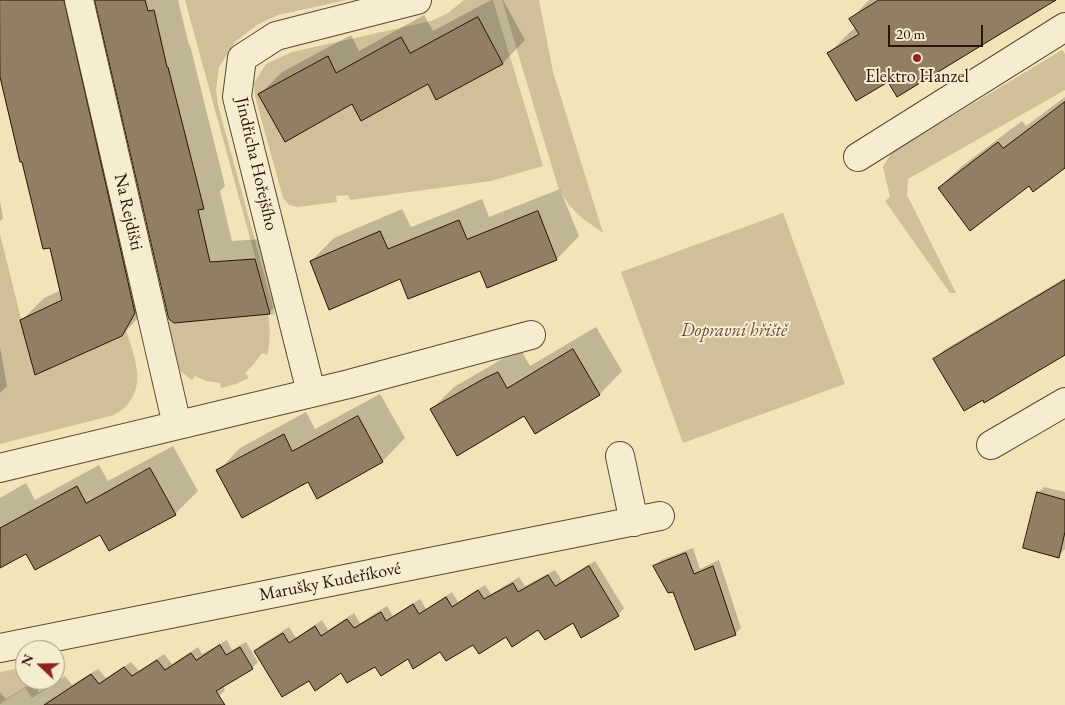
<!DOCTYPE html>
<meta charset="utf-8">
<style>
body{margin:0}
#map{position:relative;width:1065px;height:705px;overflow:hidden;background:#f1e4b8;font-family:"EB Garamond",serif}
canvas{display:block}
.north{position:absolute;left:15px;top:640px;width:50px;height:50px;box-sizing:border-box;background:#f6edd1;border:1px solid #a49580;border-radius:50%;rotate:291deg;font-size:14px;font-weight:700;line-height:20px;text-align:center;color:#2a1206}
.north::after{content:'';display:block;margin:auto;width:18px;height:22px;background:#8f2418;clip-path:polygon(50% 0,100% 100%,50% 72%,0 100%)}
.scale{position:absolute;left:888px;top:25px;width:95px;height:22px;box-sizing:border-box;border:2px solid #2a1206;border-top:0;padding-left:6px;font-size:15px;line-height:18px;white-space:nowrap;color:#2a1206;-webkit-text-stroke:4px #f6edd1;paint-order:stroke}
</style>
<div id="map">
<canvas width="1065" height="705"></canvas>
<div class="north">N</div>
<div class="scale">20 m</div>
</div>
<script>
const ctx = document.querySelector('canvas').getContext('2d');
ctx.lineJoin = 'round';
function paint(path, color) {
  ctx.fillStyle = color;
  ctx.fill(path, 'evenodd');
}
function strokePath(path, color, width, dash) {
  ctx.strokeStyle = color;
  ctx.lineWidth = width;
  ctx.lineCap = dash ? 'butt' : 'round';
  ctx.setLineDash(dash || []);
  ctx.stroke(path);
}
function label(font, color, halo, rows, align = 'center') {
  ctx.font = font + ' "EB Garamond",serif';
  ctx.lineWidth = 4;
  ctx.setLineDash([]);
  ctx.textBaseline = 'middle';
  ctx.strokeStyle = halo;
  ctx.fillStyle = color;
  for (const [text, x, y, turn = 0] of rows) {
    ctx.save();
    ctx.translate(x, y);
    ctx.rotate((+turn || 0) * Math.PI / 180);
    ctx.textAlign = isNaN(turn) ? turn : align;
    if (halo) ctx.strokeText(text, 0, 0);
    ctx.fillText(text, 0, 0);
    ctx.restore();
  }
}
paint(new Path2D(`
 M185,0H347L278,15L257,25L235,42L219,67L216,90L218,105L275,314L271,315Z
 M464,0H493L543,166L491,181L350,200L348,195L336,196L337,202L298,207L289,205L283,198L255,96L254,83L266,64L292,52L431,21L448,13Z
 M502,0H539L553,72L603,233L582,218L569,205L558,187Z
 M1062,50L1065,54V90L908,179L907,195L956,293H950L885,201L890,197L883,167L891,153Z
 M783,213L845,384L683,443L621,272Z
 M0,234L35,375L122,336L126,329C133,355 147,382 127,405C124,409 118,412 114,415L0,444Z
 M268,314C270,328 271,341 267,355L262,353L254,364L245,373L249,378L236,384L221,388L220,383L206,381L195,376L192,380L180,371L165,317L174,323Z
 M25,667V680H55V675L59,681L32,698L25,688L0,704V672Z`), '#cfc09a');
paint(new Path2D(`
 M0,0H90L144,312L122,335L22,320L44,298L61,290L51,247L0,72Z
 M96,0H178L189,45H190L225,186L220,191L232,241L277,238L292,290L270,312L174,322Z
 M491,0H503L525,40L503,63L437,99L428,82L353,102L260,94L282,72L351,35L359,51L424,15L433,31Z
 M869,0H1054L829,53L851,31L856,28L851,19Z
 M1065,97V167L1029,185L939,188L962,166L1022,121L1026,126Z
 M560,189L579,236L557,259L488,287L480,269L401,278L311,261L334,238L402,209L411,227L482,199L489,217Z
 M0,201L3,218L0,221Z
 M1065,278V353L935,359L944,350Z
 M596,327L622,371L600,394L535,433L525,415L431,410L454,387L509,355L521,350L530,366Z
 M0,347L7,386L0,393Z
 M380,394L405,438L383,461L318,497L308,481L218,471L240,448L306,412L315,429Z
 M173,446L198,491L175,514L26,552L0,566V498L26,483L35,500L99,465L108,481Z
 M1044,487L1065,492V549L1058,556L1038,493Z
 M693,548L700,569L719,560L741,628L735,634L673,590L655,566L661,560Z
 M595,561L624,608L618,615L573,621L538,628L342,672L255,651L261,645L289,627L296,638L322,620L328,630L354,613L360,623L387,606L393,616L420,599L426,609L452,592L458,602L485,585L491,594L519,577L525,586L555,570L562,581Z
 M227,640L232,650L246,642L258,662L252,668L223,685L225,690L219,696L205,705H0V692L6,699L32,683L39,692L65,676L72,685L98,669L106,678L131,662L139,671L164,654L172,664L198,647L202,654Z`), '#0003');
const building = new Path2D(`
 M0,0H64L135,313L122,336L35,375L20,320L62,300L50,248L43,249L22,162H20L0,77Z
 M95,0H145L148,11L154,10L167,67H168L204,209L198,210L210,262L255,259L270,314L174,323L169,319Z
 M879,0H1056L897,97L888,82L856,101L827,53L859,34L849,19Z
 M478,17L503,64L436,100L428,84L361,121L352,104L285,142L258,94L328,56L336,73L401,37L410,53Z
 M1065,102V168L1033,192L1029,186L970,231L938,188L998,142L1003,148Z
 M538,211L557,260L487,288L480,271L408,299L400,279L329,310L310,261L380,231L388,249L459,220L467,239Z
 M1065,280V355L984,403L983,400L964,411L933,359Z
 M573,349L600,395L535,434L524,416L457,456L430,409L485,378L498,372L507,388Z
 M358,416L383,462L317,499L308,482L242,518L216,470L284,434L292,451Z
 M150,468L176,515L109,551L100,535L35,570L26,554L0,568V528L77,486L86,503Z
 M1037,492L1065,500V532L1059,558L1023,548Z
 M686,553L694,574L713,566L736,635L695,650L673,592L668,593L653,566Z
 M589,566L619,616L581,638L573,623L545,640L538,630L512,647L506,637L479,654L473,645L446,661L440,652L413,669L408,659L381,676L375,667L347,683L341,673L315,691L309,681L282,697L254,651L283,633L289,643L315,626L321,636L347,619L354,628L381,612L386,621L413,604L419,614L446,597L452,607L478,590L484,599L513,583L518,592L548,575L555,586Z
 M220,645L226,655L240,647L253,669L216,691L225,705H44L91,674L99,684L124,667L132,676L157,660L165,670L191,653L196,660Z`);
paint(building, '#917f63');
strokePath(building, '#2a1206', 1);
const minor = new Path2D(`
 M79,0L177,425
 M858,157L1065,27
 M311,392L237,97L242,58L276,36L417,0
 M991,445L1065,402
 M620,456L634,522
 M0,468L349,384L531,335
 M0,648L660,516`);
strokePath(minor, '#5c4632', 30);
strokePath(minor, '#f6edd1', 28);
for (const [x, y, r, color] of [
 [917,58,5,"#8f2418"]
]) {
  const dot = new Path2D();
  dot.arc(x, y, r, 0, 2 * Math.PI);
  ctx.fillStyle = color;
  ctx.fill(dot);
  strokePath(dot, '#f6edd1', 2);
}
label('18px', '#2a1206', '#f6edd1', [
 ["Elektro Hanzel",917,77]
]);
label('18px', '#2a1206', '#f6edd1', [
 ["Jindřicha Hořejšího",256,164,77],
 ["Na Rejdišti",128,212,77],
 ["Marušky Kudeříkové",330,582,-11]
]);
label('italic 18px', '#644f3a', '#f6edd1', [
 ["Dopravní hřiště",734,331]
]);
</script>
